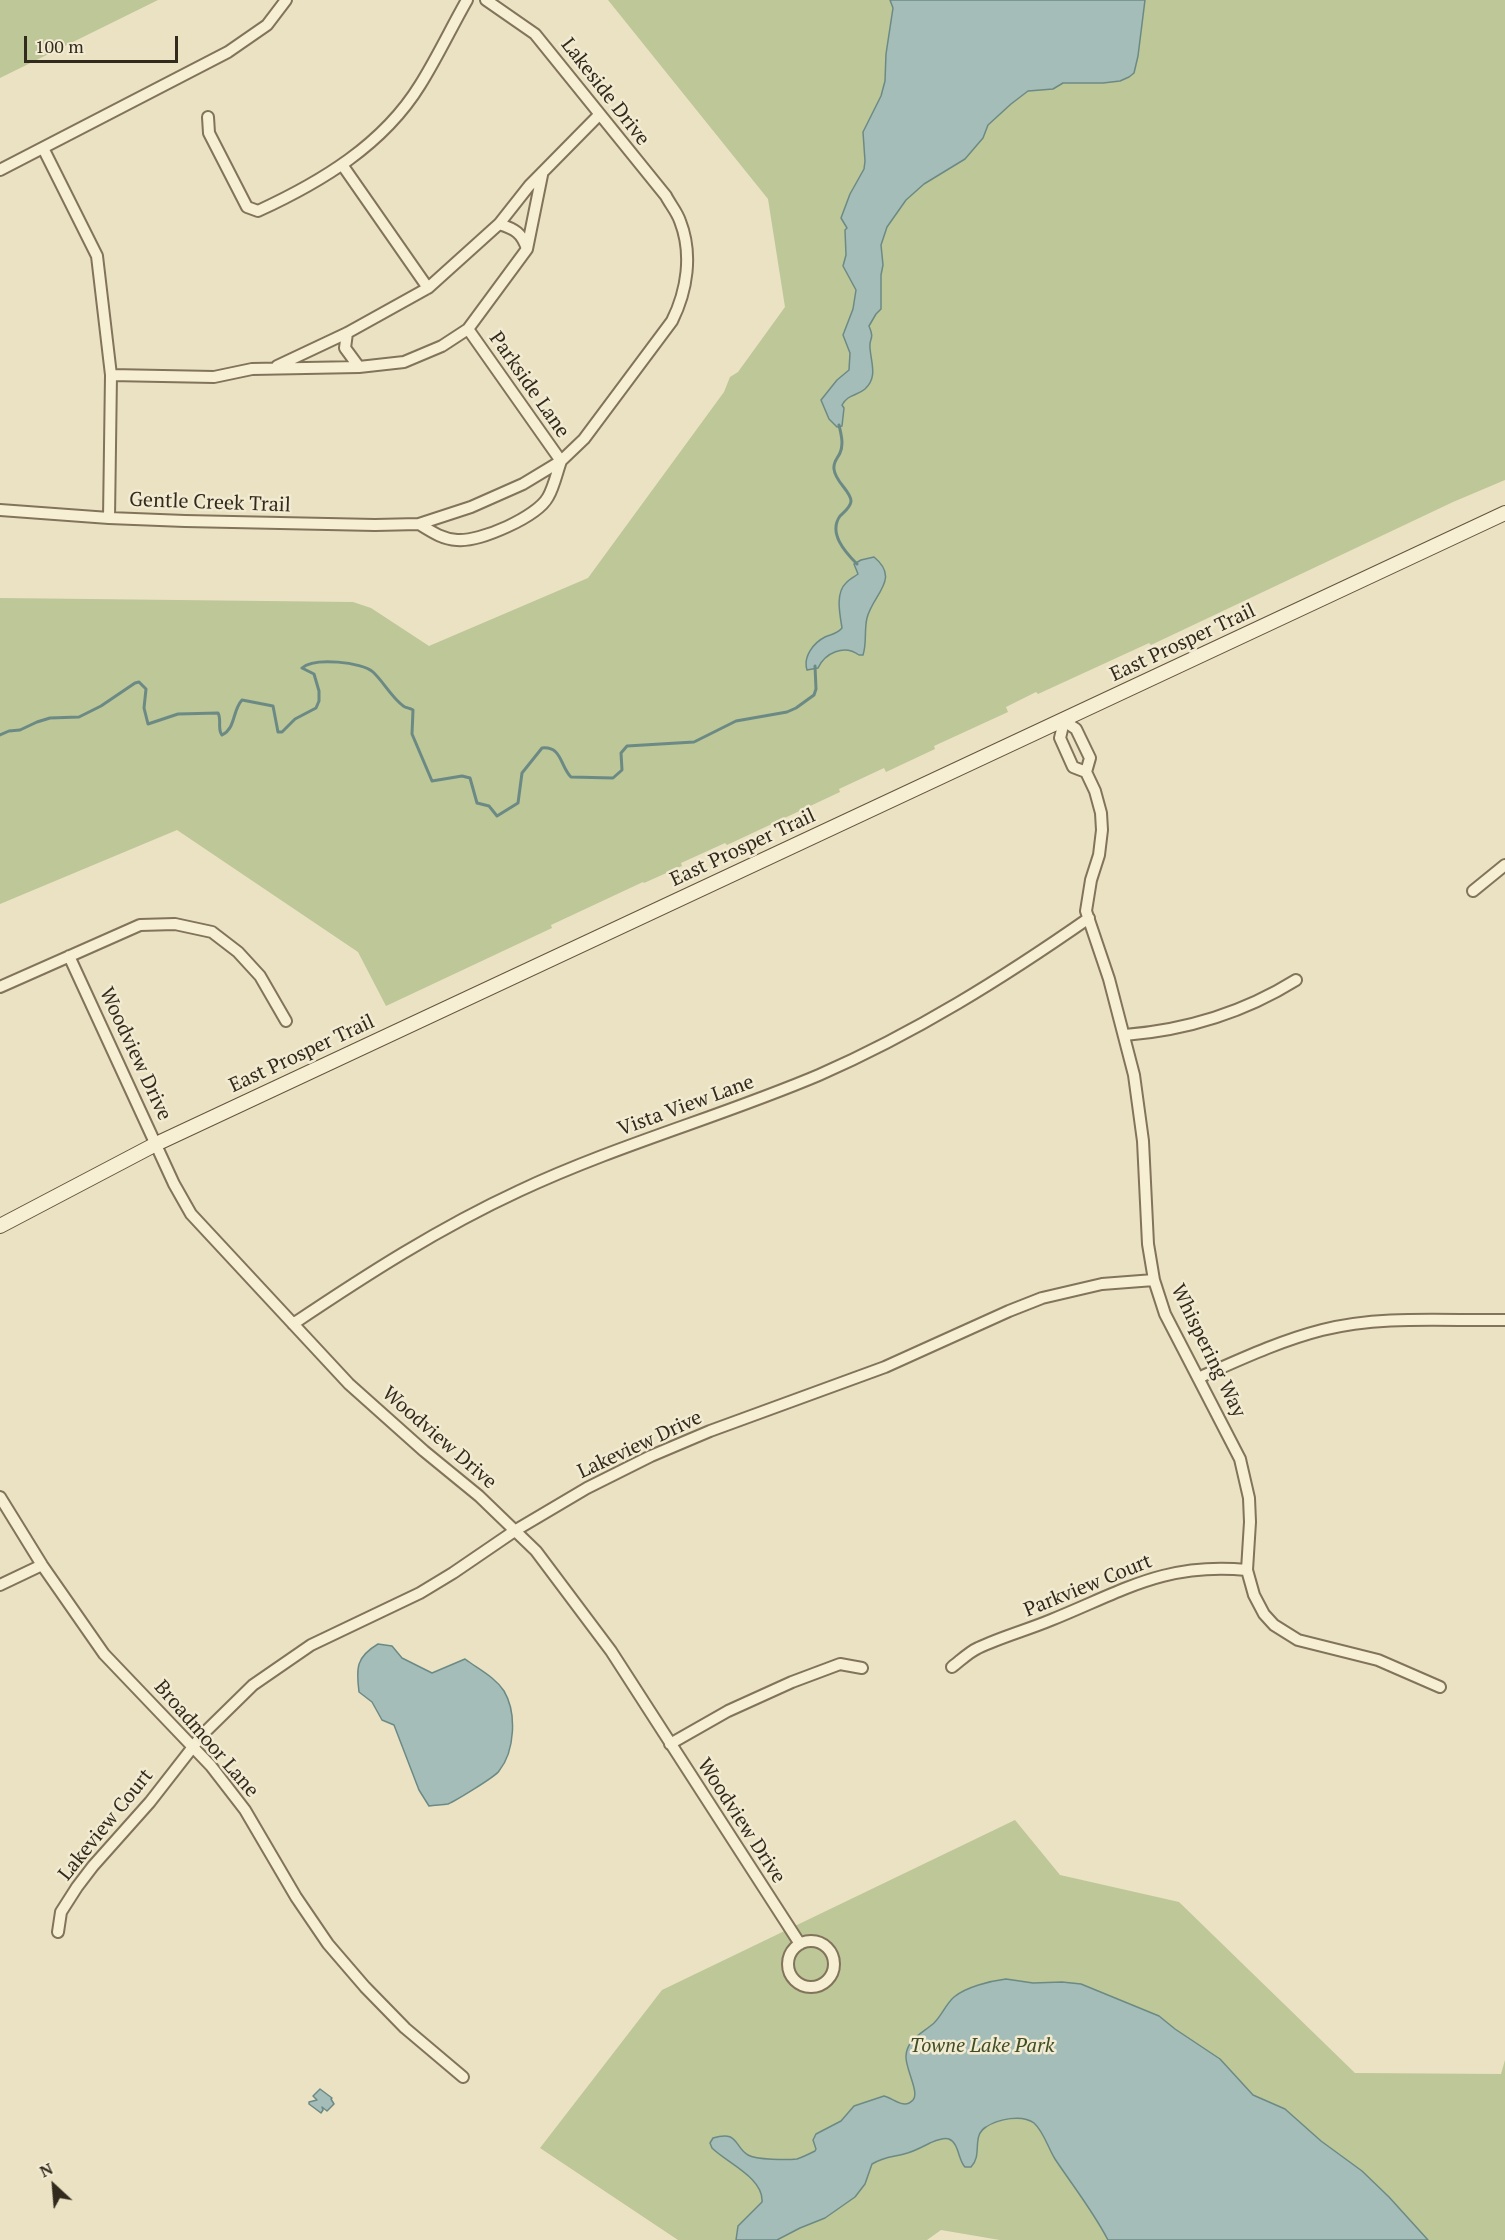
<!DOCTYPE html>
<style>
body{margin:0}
#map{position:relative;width:1505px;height:2240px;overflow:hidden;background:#eae2c2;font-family:"PT Serif",serif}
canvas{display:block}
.north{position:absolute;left:24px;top:2156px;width:60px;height:60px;-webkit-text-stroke:4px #f2ebd1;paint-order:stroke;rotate:334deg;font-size:16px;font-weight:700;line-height:24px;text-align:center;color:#332a1e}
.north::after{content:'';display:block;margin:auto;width:21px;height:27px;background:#332a1e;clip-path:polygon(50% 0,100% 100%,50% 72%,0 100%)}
.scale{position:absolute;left:24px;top:36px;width:154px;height:27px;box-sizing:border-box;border:3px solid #332a1e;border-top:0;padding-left:8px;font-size:18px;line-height:21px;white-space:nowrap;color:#332a1e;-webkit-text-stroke:4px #f2ebd1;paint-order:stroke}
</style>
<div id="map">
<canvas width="1505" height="2240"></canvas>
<div class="north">N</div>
<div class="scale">100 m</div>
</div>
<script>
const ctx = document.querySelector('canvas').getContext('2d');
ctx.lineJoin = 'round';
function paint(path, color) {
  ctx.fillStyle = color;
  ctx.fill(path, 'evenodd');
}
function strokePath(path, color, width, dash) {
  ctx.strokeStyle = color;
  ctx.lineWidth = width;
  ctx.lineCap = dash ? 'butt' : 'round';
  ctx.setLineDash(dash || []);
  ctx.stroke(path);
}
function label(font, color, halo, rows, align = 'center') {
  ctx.font = font + ' "PT Serif",serif';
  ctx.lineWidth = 5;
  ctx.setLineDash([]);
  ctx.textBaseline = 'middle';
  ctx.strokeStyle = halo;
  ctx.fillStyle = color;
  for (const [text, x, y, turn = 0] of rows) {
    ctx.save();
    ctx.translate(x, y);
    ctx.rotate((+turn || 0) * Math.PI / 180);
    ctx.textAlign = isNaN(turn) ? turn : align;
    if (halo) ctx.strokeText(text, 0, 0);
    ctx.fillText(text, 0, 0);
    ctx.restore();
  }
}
paint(new Path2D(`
 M0,0H158L0,78Z
 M608,0H1505V480L1453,502L1151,645L1149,643L1038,694L1036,692L1006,707L1008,712L934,746L935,749L886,772L884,768L839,789L840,792L727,845L725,843L681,863L682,866L644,883L643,882L551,925L552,928L386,1006L358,952L177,830L0,904V598L353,602L371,608L429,646L588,578L724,392L730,377L738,372L785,307L768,199Z
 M1015,1820L1060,1875L1179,1902L1355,2073L1501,2074L1505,2060V2240H1000L941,2230L927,2240H678L540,2148L662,1990Z`), '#bdc797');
const water = new Path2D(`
 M890,0H1145L1138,56L1134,73L1129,77L1120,81L1103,83H1063L1053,89L1028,91L1011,104L988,125L983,138L965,159L924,184L906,200L887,227L881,245L883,265L881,275V309L876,314L869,326C875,340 869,337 870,348C871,363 878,377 865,389C857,396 848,394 842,405L844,408L842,426L837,427L829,419L821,400L837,380L849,370L850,353L843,335L853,309L856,290L843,266L846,255L845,230L847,228L841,218L850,194L864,169L865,161L863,132L881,96L885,81L886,54L893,8Z
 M874,557C901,579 873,594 867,618C864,630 867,643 863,655H859C844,644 825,653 818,668L807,670C803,657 813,643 825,637C832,634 837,634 842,628C840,615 835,593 846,583C849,579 854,577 858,574L854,564L861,560Z
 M378,1644L392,1646L402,1658L432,1673L465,1659C478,1669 495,1677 504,1691C517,1713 515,1751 499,1771C495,1777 455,1801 448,1804C442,1805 435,1805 429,1806L419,1790L394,1725L382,1720L372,1702L359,1692C356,1668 356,1657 378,1644Z
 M1006,1979L1033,1983L1062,1982L1081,1984L1159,2016L1175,2029L1220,2059L1253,2095L1285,2109L1321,2141L1362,2171L1389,2197L1428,2240H1108C1093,2211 1073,2186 1055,2159C1048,2148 1044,2132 1034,2123C1022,2114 998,2119 986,2127C971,2136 983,2155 971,2167H965C958,2160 959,2143 949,2139C943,2137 935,2141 930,2143C922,2147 913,2152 904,2154C892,2157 883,2157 872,2164L865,2184L855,2197L825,2218L800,2228L777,2240H736L738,2226L762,2202C764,2178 727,2163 712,2148L710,2143L713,2138C739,2130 734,2147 748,2155C756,2160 788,2160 797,2159C803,2157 809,2154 815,2151L816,2149L813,2140L816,2134L841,2121L854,2106L884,2096C893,2098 904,2110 913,2100C920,2093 905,2068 906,2056C907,2039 923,2033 934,2023C942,2015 946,2004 954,1997C966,1987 990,1981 1006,1979Z
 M320,2089L332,2098L331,2099L334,2104L327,2111L322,2107L323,2110L321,2113L309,2104V2102L317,2100L313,2096Z`);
paint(water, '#a4bdb8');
strokePath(water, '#6c8a85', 1.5);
strokePath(new Path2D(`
 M839,425C841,434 844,444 840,453C837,459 833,462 834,469C835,482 851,491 851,501C851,507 844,512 840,516C828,533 845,552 857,564
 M0,735L9,731L20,730L37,722L50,718L79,717L101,706L135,683L139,682L146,689L144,708L148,724L178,714L218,713C222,720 217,729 222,735C236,728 232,711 242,700L273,706L278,732H282L295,719L316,708L319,701V691L314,674L302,668C314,657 362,662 373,672C383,681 394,701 405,707C407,708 410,708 413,710L412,734L432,781L462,776L470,778L477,803L489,806L497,816L518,803L522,773L542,748C562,746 560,766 571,777L613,778L622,770L621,753L627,746L694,742L736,721L787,712L796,708L814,695L816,689L815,666`), '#6c8a85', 3);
const street = new Path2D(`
 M208,117L209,133L247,207L258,211C321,182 383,145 420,85C437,58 451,28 467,0
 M43,148L97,256L111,375L109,518
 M343,166L428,288
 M0,170L228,52L267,25L286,0
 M499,224C515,229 522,233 527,249
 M468,329L561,461
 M347,333L345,348L359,367
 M277,366L347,333L428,288L499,224L529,186L599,115
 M111,375L214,377L252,369L359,367L404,362L442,346L468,329L527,249L542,175
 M0,510L109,518L185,521L375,525L419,524L471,507L523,484L561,461L584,439L672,321C687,291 693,254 680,221C677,212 670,204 666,196L535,34L486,0
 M419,524C432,532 442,539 457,540C480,542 537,517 548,497C554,487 557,472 561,461
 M1086,772L1073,767L1060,738L1064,721L1076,729L1090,758L1086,772L1095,791L1101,813L1102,830L1099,855L1091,880L1086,911L1109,979L1134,1075L1143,1141L1148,1244L1154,1280L1165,1314L1240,1459L1249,1498L1250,1522L1247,1570L1254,1595L1264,1614L1274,1625L1298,1640L1378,1660L1440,1687
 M1473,891L1505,865
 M69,956L174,1184L191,1214L349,1384L424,1451L479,1496L536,1551L611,1651L800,1944
 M0,987L140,925L175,924L212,932L238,952L260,976L286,1021
 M1125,1035C1187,1030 1243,1013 1296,980
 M293,1324C366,1275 439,1228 519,1191C617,1145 720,1117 819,1075C915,1033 1003,978 1089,918
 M1198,1378C1239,1360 1279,1341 1322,1330C1382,1315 1445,1321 1505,1320
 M0,1497L42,1565L104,1654L211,1766L245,1810L296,1897L328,1944L365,1987L405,2028L463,2077
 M0,1585L42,1565
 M952,1667C960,1661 969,1652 978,1648C1001,1637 1027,1630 1051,1620C1123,1591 1165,1562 1247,1570
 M670,1744L728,1711L792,1682L840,1664L862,1668
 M58,1932L61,1912L77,1887L93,1866L150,1802L203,1734L253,1685L311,1645L420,1593L453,1573L516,1530L587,1488L651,1456L710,1431L885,1367L1009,1311L1042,1298L1102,1284L1154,1280
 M788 1964a23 23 0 1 1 46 0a23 23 0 1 1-46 0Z`);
const secondary = new Path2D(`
 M0,1226L156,1144L1505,513`);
strokePath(street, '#82735b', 14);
strokePath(secondary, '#64543e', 16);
strokePath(street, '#f6efd4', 10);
strokePath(secondary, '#f6efd4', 14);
label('20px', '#332a1e', '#f2ebd1', [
 ["Lakeside Drive",605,92,52],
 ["Parkside Lane",529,385,55],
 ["Gentle Creek Trail",210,503,2],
 ["East Prosper Trail",1183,643,-25],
 ["East Prosper Trail",743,848,-25],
 ["Woodview Drive",135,1054,65],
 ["East Prosper Trail",302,1054,-25],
 ["Vista View Lane",686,1106,-20],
 ["Whispering Way",1208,1351,64],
 ["Woodview Drive",439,1438,41],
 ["Lakeview Drive",640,1445,-25],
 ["Parkview Court",1088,1586,-22],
 ["Broadmoor Lane",206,1739,49],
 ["Woodview Drive",741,1821,57],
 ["Lakeview Court",106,1825,-51]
]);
label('italic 20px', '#404e26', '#f2ebd1', [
 ["Towne Lake Park",982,2046]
]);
</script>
